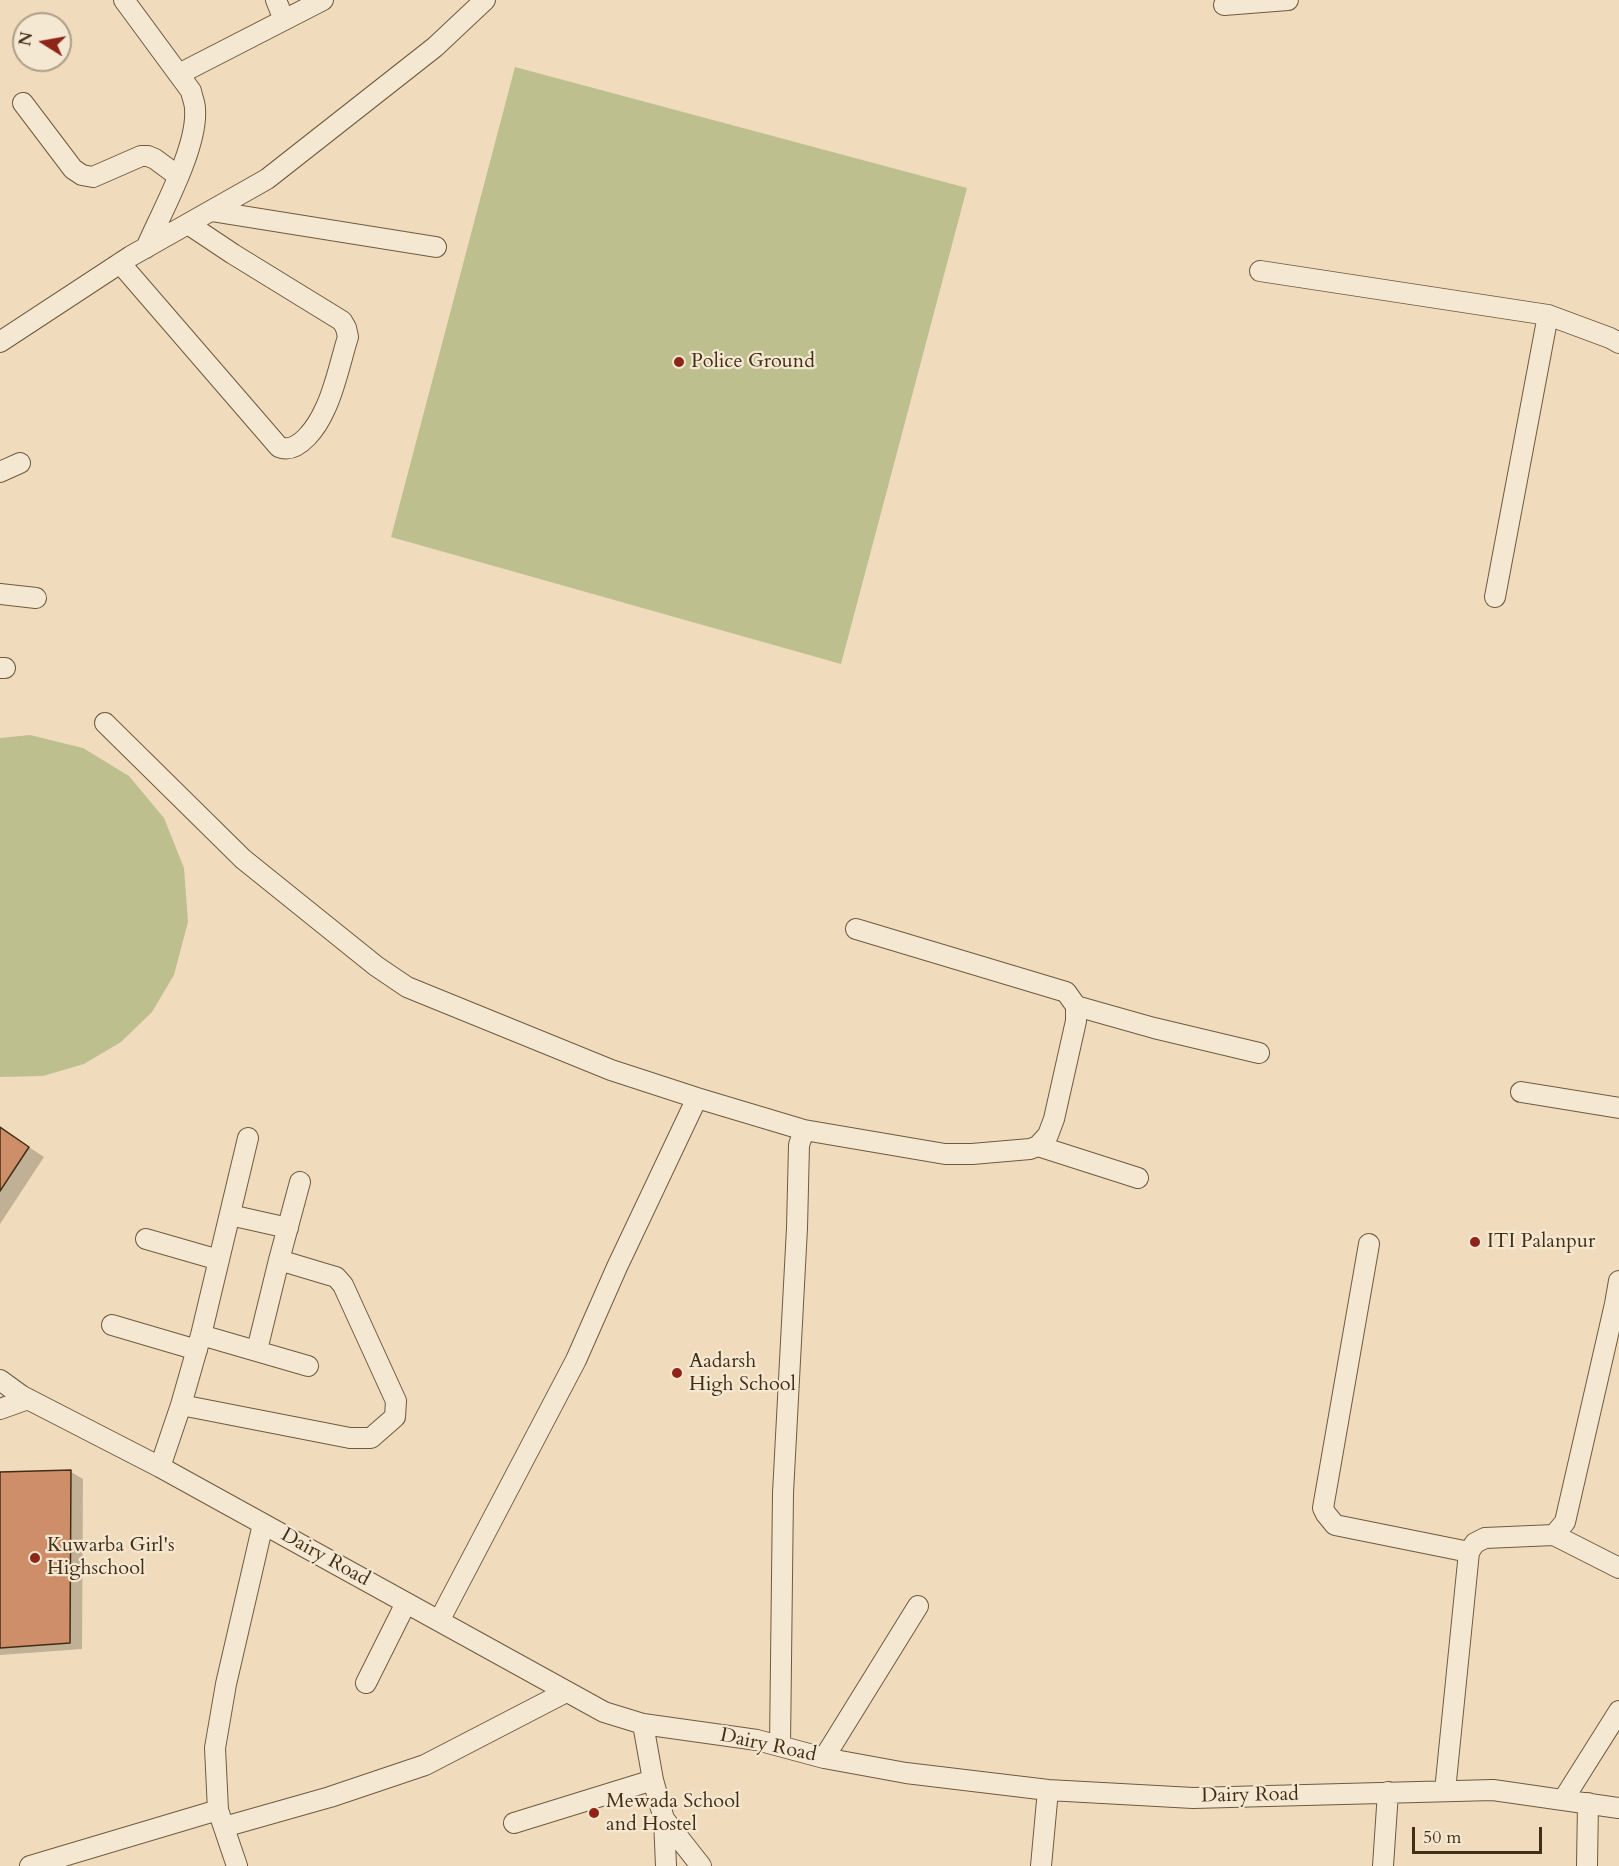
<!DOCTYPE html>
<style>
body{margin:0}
#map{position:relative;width:1619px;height:1866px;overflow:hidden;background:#f0dcbc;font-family:Cardo,serif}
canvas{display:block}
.north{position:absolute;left:12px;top:12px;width:60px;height:60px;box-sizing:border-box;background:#f5e8d3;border:2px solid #ad9e87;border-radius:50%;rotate:281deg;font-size:16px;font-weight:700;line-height:24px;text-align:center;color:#422e15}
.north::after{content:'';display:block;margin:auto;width:21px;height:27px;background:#8f2418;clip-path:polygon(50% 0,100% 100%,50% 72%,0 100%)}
.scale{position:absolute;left:1412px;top:1827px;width:130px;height:27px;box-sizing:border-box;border:3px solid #422e15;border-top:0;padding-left:8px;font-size:18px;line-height:21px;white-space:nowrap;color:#422e15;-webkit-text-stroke:4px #f5e8d3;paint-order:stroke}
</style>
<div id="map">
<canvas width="1619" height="1866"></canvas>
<div class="north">N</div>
<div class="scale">50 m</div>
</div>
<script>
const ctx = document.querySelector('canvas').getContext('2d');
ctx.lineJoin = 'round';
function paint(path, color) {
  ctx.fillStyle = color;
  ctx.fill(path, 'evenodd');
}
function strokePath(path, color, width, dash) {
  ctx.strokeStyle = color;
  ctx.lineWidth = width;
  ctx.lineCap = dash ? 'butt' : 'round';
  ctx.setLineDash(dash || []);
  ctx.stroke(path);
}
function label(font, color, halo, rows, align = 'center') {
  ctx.font = font + ' Cardo,serif';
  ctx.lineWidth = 4.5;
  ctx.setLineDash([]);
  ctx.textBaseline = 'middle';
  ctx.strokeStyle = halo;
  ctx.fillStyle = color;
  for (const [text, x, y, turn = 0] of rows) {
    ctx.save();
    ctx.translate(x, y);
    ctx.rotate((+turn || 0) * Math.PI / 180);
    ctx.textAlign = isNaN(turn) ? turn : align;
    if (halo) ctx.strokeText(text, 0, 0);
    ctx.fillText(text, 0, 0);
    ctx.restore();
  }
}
paint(new Path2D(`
 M515,67L967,188L841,664L391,537Z
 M30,735L83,748L129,776L164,818L184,868L188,922L174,975L152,1012L121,1042L84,1064L43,1076L0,1077V738Z`), '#bdbf8e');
paint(new Path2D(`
 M0,1128L44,1157L0,1224Z
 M71,1472L83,1479L82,1649L0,1655V1474Z`), '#0003');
const building = new Path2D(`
 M0,1127L29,1147L0,1191Z
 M71,1470L70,1643L0,1648V1472Z`);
paint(building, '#cd8e69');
strokePath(building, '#422e15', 1.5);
const minor = new Path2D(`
 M124,0L191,91C192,97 195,103 195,109C198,147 162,211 146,248
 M276,0L284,20
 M1224,5L1288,0
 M179,74L323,0
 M23,103L73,169L82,175L93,177L141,156H148L155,159L178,176
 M211,211L436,247
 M120,263L279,447C299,455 318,425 325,409C335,389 341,359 348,337L346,328L342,321L233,254L188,224
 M1260,271L1548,315L1610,338L1619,343
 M0,342L131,256L267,179L435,47L485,0
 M0,472L20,463
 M0,594L36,598
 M1495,597L1548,315
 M0,668H5
 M105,723L243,859L376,966L407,987L611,1070L697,1098L804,1130
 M1076,1006L1154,1028L1259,1053
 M1521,1092L1619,1108
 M1038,1146L1138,1178
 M230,1215L288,1228
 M146,1239L219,1260
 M1369,1244L1323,1508L1326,1514L1335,1525L1469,1552
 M112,1325L197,1350
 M201,1335L308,1366
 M257,1350L279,1260L300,1182
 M0,1380L22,1396L160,1467L604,1712L643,1724L757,1740L824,1758L906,1773L1048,1790L1193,1798L1493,1790L1619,1808
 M181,1405L350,1438H371L395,1417L396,1401L343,1285L336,1277L329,1275L279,1260
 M0,1409L28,1399
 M160,1467L181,1405L201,1335L248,1138
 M1554,1535L1619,1568
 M439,1621L576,1360L617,1267L697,1098
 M366,1683L406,1603
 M643,1724L653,1780L664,1819L701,1866
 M780,1746L783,1493L797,1228L799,1145L804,1130L945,1154H972L1030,1149L1038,1146L1048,1135L1054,1119L1076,1021V1006L1066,992L856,929
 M824,1758L918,1606
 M1445,1791L1469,1552L1475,1543L1485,1538L1554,1535L1565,1522L1615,1304L1619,1281
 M1563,1800L1619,1711
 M664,1819L666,1866
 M514,1823L653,1780
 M224,1827L330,1797L425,1765L566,1692
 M30,1866L218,1810
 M237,1866L218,1810L215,1748L226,1684L263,1524
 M1041,1866L1048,1790
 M1383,1866L1388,1792
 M1587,1866L1588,1803`);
strokePath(minor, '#6e5a3f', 22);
strokePath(minor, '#f5e8d3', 20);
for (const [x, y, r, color] of [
 [679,362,6,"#8f2418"],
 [1475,1242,6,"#8f2418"],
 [677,1373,6,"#8f2418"],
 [35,1558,6,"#8f2418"],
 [594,1813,6,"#8f2418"]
]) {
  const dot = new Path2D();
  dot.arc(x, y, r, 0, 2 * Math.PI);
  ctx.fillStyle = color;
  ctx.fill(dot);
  strokePath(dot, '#f5e8d3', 2);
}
label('20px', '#422e15', '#f5e8d3', [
 ["Police Ground",691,362],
 ["ITI Palanpur",1487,1242],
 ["Aadarsh",689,1362],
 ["High School",689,1385],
 ["Kuwarba Girl's",47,1546],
 ["Highschool",47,1569],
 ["Mewada School",606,1802],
 ["and Hostel",606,1825]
], 'left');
label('20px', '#422e15', '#f5e8d3', [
 ["Dairy Road",325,1558,29],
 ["Dairy Road",768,1746,12],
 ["Dairy Road",1250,1796,-1]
]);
</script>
